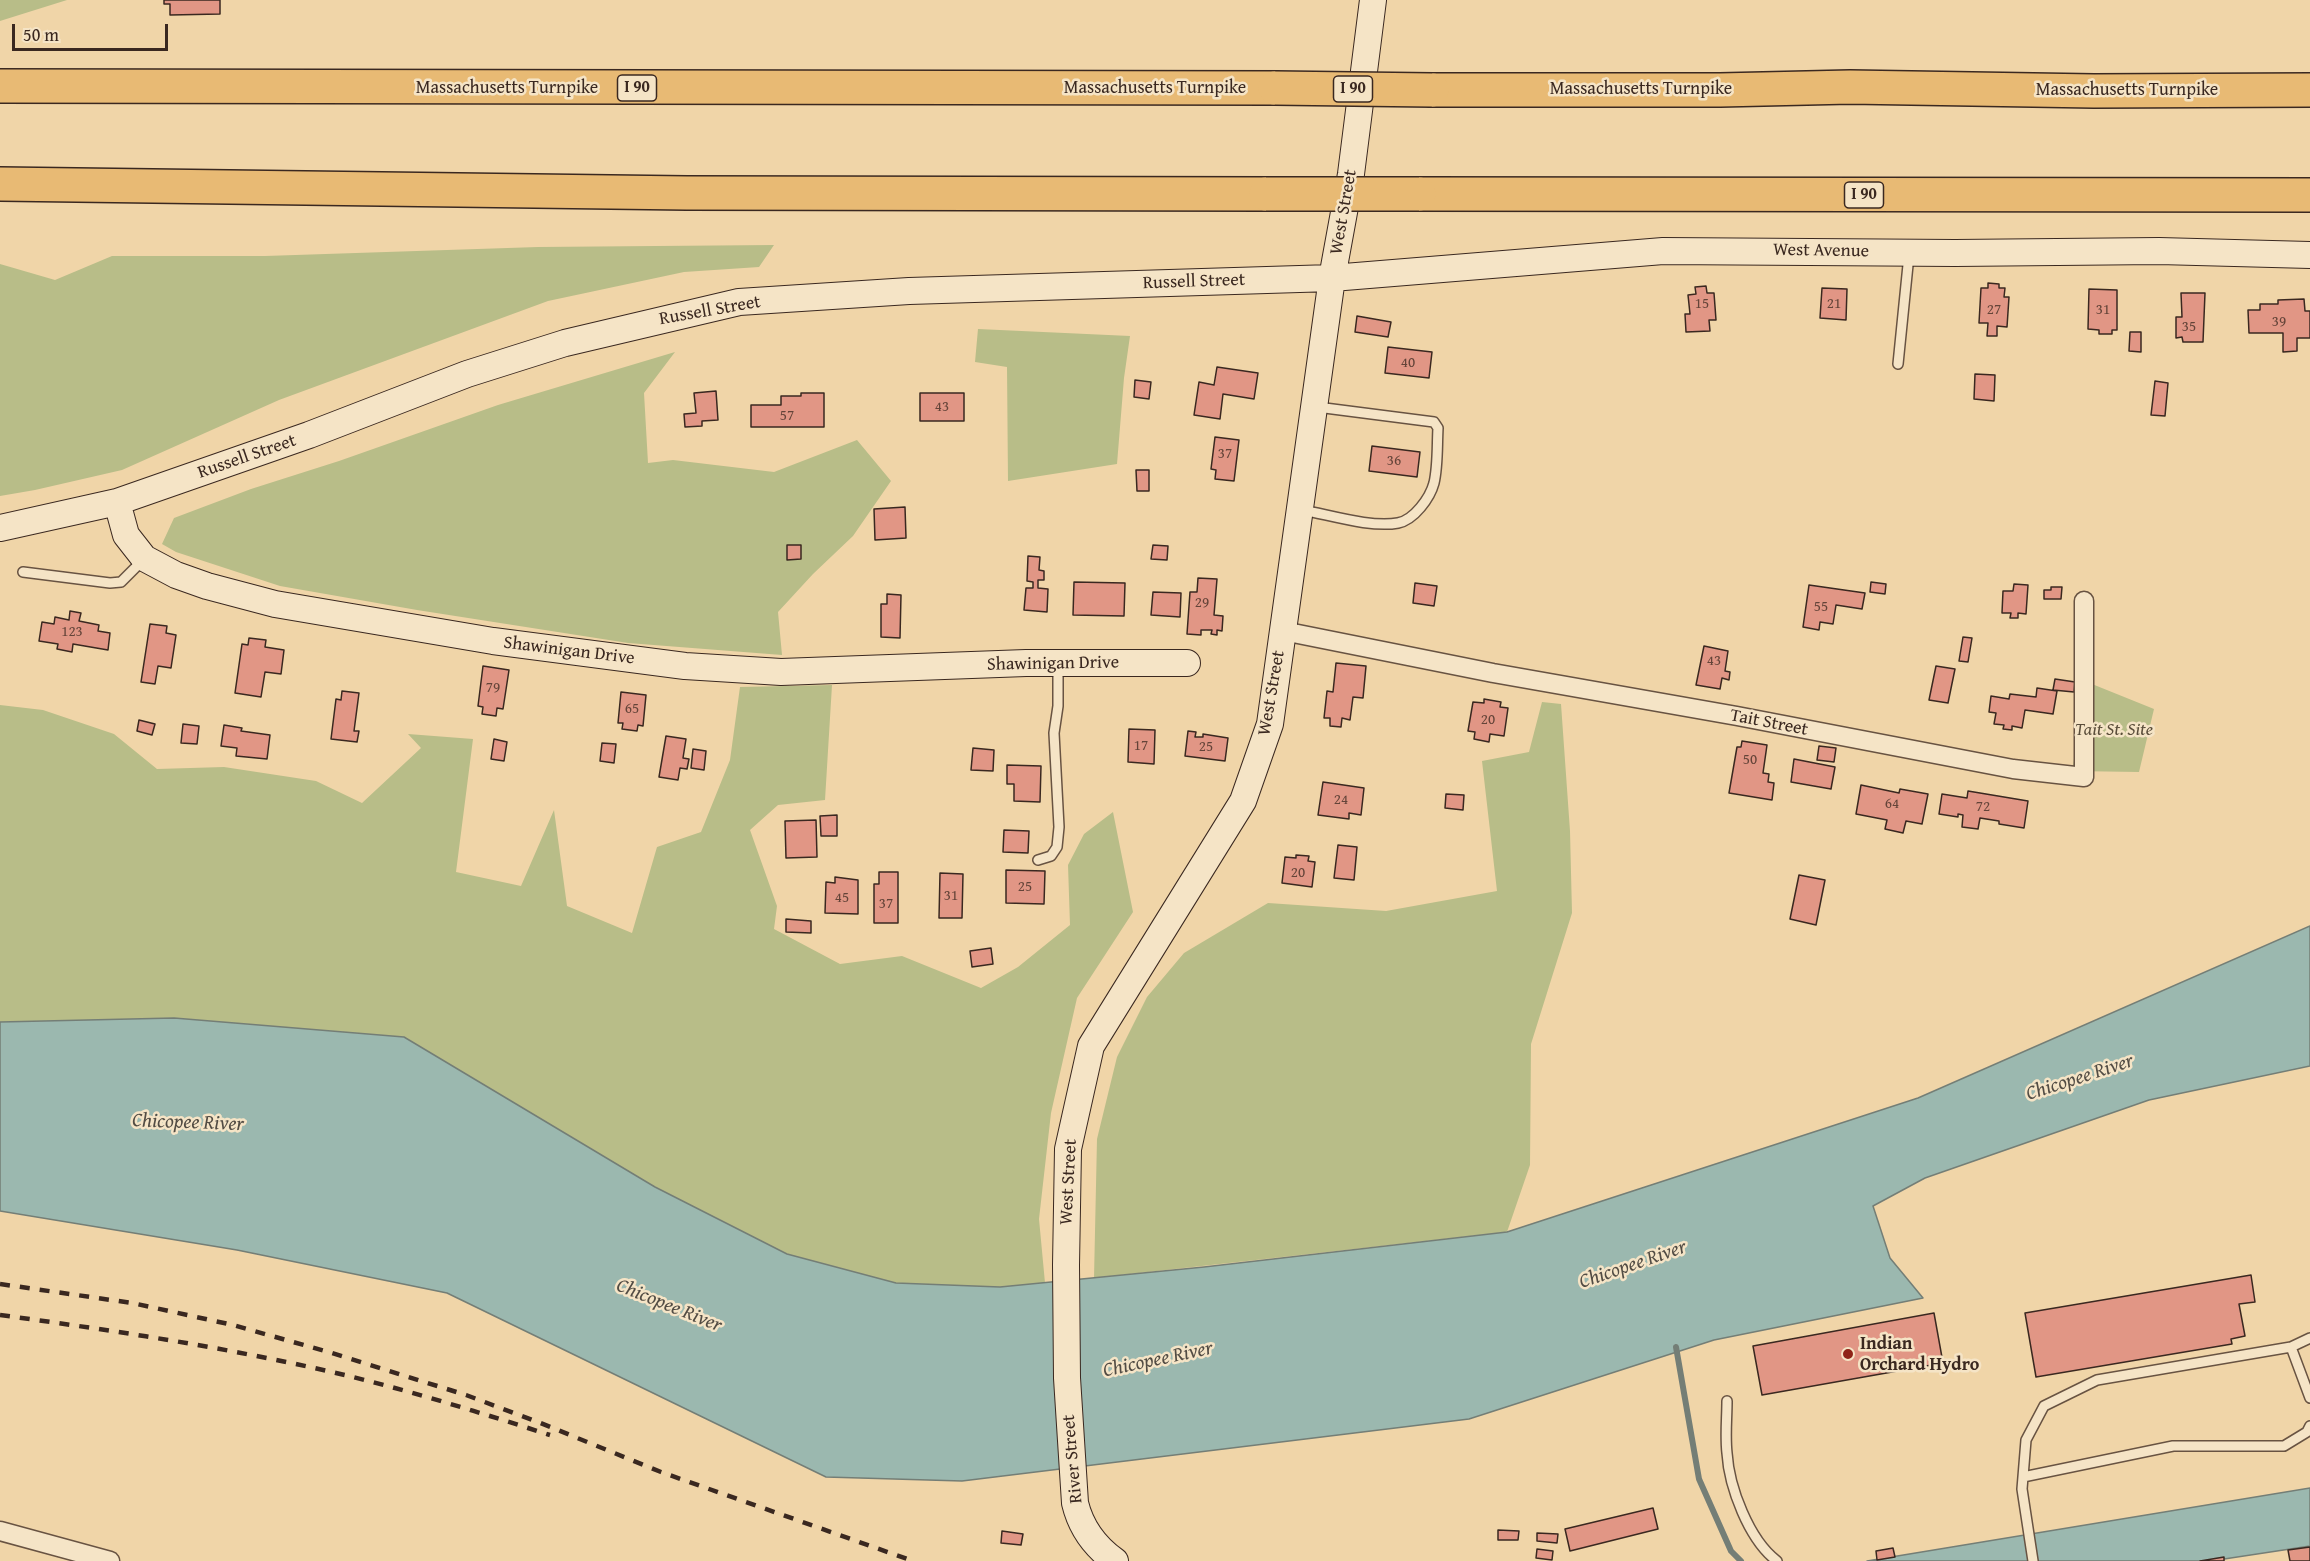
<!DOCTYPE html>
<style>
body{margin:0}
#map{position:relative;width:2310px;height:1561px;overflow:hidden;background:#f0d5a8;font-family:"Gentium Book Plus",serif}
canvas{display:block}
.scale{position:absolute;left:12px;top:24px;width:156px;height:27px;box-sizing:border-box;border:3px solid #3a2820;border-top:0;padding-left:8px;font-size:18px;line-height:21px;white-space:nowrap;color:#3a2820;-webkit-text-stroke:4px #f5e4c6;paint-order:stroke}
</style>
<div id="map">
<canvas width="2310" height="1561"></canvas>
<div class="scale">50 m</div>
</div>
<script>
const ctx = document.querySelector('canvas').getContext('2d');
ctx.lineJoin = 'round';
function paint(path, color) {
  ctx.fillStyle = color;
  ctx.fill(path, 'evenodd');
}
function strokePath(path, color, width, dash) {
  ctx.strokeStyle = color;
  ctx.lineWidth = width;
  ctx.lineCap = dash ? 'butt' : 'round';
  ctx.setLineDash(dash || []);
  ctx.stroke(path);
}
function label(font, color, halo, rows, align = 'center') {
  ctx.font = font + ' "Gentium Book Plus",serif';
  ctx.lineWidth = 5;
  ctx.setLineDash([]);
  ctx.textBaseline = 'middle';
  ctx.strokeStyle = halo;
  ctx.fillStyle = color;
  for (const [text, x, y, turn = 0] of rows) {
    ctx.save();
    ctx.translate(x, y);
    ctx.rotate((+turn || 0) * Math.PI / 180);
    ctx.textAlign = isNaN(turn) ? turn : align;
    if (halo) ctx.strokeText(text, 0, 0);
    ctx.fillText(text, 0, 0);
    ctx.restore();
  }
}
paint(new Path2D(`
 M0,0H67L0,21Z
 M774,245L759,267L684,272L548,301L279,400L122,470L35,490L0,496V264L55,280L112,256H265L538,247Z
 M978,329L1130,336L1124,378L1117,464L1008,481L1007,367L975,362Z
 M675,352L644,393L648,463L673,460L774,472L857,440L891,481L853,536L813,574L778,612L782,655L628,643L417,610L280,586L176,552L162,544L174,518L251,489L339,461L498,405Z
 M2087,682L2154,709L2139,772L2072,771Z
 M832,685L825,800L778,805L750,830L777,906L774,929L840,964L902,956L981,988L1018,967L1070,925L1068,865L1084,834L1113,812L1133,912L1077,998L1051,1113L1039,1219L1045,1283L1000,1287L896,1283L787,1254L655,1187L404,1037L174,1018L0,1022V705L43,710L114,734L157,769L224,767L316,781L362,803L421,748L408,734L473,739L456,872L521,886L554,810L567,906L632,933L657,847L701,832L730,760L740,687Z
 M1542,702L1561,704L1570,831L1572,913L1531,1044L1530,1165L1507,1232L1094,1278L1097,1139L1117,1057L1147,997L1184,953L1268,903L1386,911L1497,891L1482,761L1529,752Z`), '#b8bd88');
const water = new Path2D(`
 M2310,926V1066L2149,1100L1925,1178L1873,1206L1890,1258L1923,1298L1714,1340L1469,1419L962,1481L826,1477L447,1293L237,1250L0,1211V1022L174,1018L404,1037L655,1187L787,1254L896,1283L1000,1287L1204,1267L1507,1232L1918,1098Z
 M2310,1488V1546L2211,1561H1867Z`);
paint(water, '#9bb8af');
strokePath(water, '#747e76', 1.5);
strokePath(new Path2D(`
 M1676,1347L1699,1479L1731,1551L1741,1561`), '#747e76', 6);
const building = new Path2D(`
 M164,0H220V14L170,15V4H164Z
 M1988,283L1999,284V288H2005L2004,297H2009L2007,327L1997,326V336H1987L1988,323H1979L1981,288H1988Z
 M1706,286L1707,293H1714L1716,320H1709L1710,331L1686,332L1685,314H1690L1688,295L1696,294L1695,287Z
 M1822,288L1847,289L1846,320L1820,318Z
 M2089,289L2117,290V330H2112V334H2099V330L2088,329Z
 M2181,293H2205L2203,342H2183L2182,337L2176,338V317H2182Z
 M2304,299L2305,311H2310V338H2297V351L2283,352V333H2249L2248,310H2260V304H2278V300Z
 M1357,316L1391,322L1388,337L1355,332Z
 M2130,332H2141V352L2129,351Z
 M1388,347L1432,352L1429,378L1385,373Z
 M1217,367L1258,373L1254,399L1223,394L1220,419L1194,415L1199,382L1214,385Z
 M1975,374L1995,375L1994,401L1974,399Z
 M1135,380L1151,382L1149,399L1134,397Z
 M2155,381L2168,383L2165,416L2151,415Z
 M716,391L718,420L702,421V426L685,427L684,414L696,413L694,393Z
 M801,393H824V427H751V405H781V396H801Z
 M920,393H964V421H920Z
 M1215,437L1239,440L1234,481L1215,479L1216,470L1211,469Z
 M1372,446L1420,452L1417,477L1369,471Z
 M1136,470H1149V491H1137Z
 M905,507L906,538L875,540L874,509Z
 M787,545H801V559L787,560Z
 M1153,545L1168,546L1167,560L1151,559Z
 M1028,556L1040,557L1039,570L1044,571V580H1038V588L1048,589L1047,612L1024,610L1026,588H1033V582L1027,581Z
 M1198,578L1217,579L1214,615L1223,616L1222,631L1217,630V635L1211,634L1212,630H1201V635L1187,634L1190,592H1197Z
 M1074,582L1125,583L1124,616L1073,615Z
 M1871,582L1886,584L1885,594L1870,592Z
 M1415,583L1437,586L1434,606L1413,603Z
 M2014,584L2028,585L2026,614L2018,613V618H2010L2011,613H2002L2003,591H2013Z
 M1809,585L1865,593L1862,609L1836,605L1833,624L1820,622L1819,630L1803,627Z
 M2051,587H2062L2061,599H2044V590H2051Z
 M1153,592L1181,593L1180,617L1151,615Z
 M887,594L901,595L900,638L881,637V604H887Z
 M70,611L81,613L79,621L99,625L98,631L110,633L108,650L73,644L72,652L57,649L58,644L39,641L42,622L54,624L55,617L69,620Z
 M150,624L167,626L166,633L176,635L171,668L158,666L155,684L141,682Z
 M1963,637L1972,638L1968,662L1959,661Z
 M249,638L266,640L265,647L284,650L281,674L265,672L261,697L235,693L242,644L248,645Z
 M1704,646L1728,651L1725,671L1730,672L1729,680L1722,678L1720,689L1696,685Z
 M1336,663L1366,666L1363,698L1353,697L1350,720L1342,718L1341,727L1330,726V718H1324L1327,691L1333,692Z
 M483,666L509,670L503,709L497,708L496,716L482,714L483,707L478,706Z
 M1936,666L1955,669L1948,703L1929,700Z
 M2055,679L2075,682L2074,692L2053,690Z
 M2037,688L2057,691L2053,714L2025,710L2022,728L2012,726V730L2003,729L2004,725L1994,724L1996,713L1989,712L1991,696L2009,699L2010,694L2036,697Z
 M342,691L359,693L354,731H359L357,742L331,739L336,699L341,700Z
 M621,692L646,695L643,726L638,725L637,731L622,729L623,723H618Z
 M1484,699L1501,702L1500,707L1508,708L1504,736L1490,734L1489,742L1474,739L1475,732L1468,731L1473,702L1484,703Z
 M139,720L155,724L152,735L137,731Z
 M183,724L199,726L197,744L181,743Z
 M224,725L242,728L241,731L270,735L267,759L236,756L237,748L221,746Z
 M1129,729L1155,730L1154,764L1128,762Z
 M1188,731L1196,732L1195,737H1203V734L1228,738L1225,761L1185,756Z
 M666,736L686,739L683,758L689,759L687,769L680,768L678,780L659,777Z
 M494,739L507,742L504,761L491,759Z
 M1742,741L1767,745L1763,773L1769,774L1768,782L1774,783L1772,800L1729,793L1737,747H1741Z
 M602,743L616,744L614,763L600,761Z
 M1819,746L1836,748L1834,762L1817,760Z
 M973,748L994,750L993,771L971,770Z
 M693,749L706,751L704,770L691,768Z
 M1794,759L1835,767L1831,789L1791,782Z
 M1007,765L1041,766L1040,802L1014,801V784H1007Z
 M1323,782L1364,788L1361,815L1349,813V819L1318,815Z
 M1861,785L1899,793L1900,789L1928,794L1922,824L1906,821L1903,833L1885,829L1887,820L1856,814Z
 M1968,791L2028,801L2024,828L1999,824V821L1980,818L1978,829L1962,827L1963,815L1958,814V817L1939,814L1942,794L1967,798Z
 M1446,794L1464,795L1463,810L1445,808Z
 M837,815V836H821L820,816Z
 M816,820L817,857L786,858L785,821Z
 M1004,830L1029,831L1028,853L1003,852Z
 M1338,845L1357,847L1354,880L1334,878Z
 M1296,855L1309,856L1308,861L1315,862L1312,887L1282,883L1285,857L1296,858Z
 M1006,870L1045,871L1044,904L1006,903Z
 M879,872H898V923H874V884H879Z
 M940,873L963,874L962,918H939Z
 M1799,875L1825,880L1816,925L1790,919Z
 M835,877L858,880V914L825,913L826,882L835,883Z
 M786,919L811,921V933L786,932Z
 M991,948L993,964L972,967L970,951Z
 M2251,1275L2255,1302L2239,1304L2245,1336L2231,1339L2232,1344L2036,1377L2025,1313Z
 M1934,1313L1943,1363L1762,1395L1753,1346Z
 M1653,1508L1658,1529L1570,1551L1565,1529Z
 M1498,1530L1519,1531L1518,1540H1498Z
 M1002,1531L1023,1534L1021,1545L1001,1543Z
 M1537,1533L1558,1534L1557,1543L1537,1541Z
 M2310,1547V1561H2290L2288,1550Z
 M1893,1548L1895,1557L1877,1560L1876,1551Z
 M1537,1549L1553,1551L1552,1560L1536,1558Z
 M2224,1557V1561H2200Z`);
paint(building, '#e19685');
strokePath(building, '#3a2820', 1.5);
const lane = new Path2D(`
 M1898,364L1909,255
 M1302,510C1330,515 1371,528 1398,523C1414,520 1430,498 1434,483C1438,466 1437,446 1438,428L1434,422L1317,407
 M23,572L110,583L121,582L143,560
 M1038,860L1051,856L1057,847L1059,827L1054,733L1058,706V665
 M2291,1347L2310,1398
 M1727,1401C1727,1418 1725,1436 1727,1453C1729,1487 1749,1540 1777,1561
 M2023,1477L2173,1446H2284L2307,1432L2310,1426
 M2033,1561L2022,1489L2026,1440L2044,1406L2097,1380L2291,1347L2310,1338`);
const street = new Path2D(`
 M1283,631L1493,673L1737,716L2013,769L2084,777V601
 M0,1531L110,1561`);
const secondary = new Path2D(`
 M117,502L309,435L467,374L565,343L739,302L909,291L1332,278L1663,251L1955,253L2159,251L2310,255
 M0,528L117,502L126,535L144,558L176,575L207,586L275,604L493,641L685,666L781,672L1026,663H1187
 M1115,1561C1094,1546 1081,1528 1075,1503L1067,1378L1066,1265L1068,1149L1091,1046L1243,801L1270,724L1332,278L1351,174L1373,0`);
const highway = new Path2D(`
 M0,86L1275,88
 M1432,90H1720L1850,87L2094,91L2310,90
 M0,184L687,193L1266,194
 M1419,194L2310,195`);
strokePath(lane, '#685342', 12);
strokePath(street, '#685342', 21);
strokePath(secondary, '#3a2820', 28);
strokePath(highway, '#3a2820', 36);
strokePath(lane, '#f5e4c6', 9);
strokePath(street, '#f5e4c6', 18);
strokePath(secondary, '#f5e4c6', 26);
strokePath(highway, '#e8ba74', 33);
strokePath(new Path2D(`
 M0,1284L132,1303L233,1325L332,1353L466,1395L538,1422L661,1472L913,1561
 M0,1315C111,1330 223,1347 332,1372C405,1389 478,1412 550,1435`), '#3a2820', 4.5, [10, 10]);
const highwayBridge = new Path2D(`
 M1275,88L1432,90
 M1266,194H1419`);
strokePath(highwayBridge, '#3a2820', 36, []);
strokePath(highwayBridge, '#e8ba74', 33);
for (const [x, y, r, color] of [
 [1848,1354,6,"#8f2418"]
]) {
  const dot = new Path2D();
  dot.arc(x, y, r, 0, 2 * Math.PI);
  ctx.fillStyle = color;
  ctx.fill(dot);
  strokePath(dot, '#f5e4c6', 2);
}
label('15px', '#644439', null, [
 ["15",1702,304],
 ["21",1834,304],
 ["27",1994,310],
 ["31",2103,310],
 ["39",2279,322],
 ["35",2189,327],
 ["40",1408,363],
 ["43",942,407],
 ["57",787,416],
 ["37",1225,454],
 ["36",1394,461],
 ["29",1202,603],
 ["55",1821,607],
 ["123",72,632],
 ["43",1714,661],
 ["79",493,688],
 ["65",632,709],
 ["20",1488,720],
 ["17",1141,746],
 ["25",1206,747],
 ["50",1750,760],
 ["24",1341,800],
 ["64",1892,804],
 ["72",1983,807],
 ["20",1298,873],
 ["25",1025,887],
 ["31",951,896],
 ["45",842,898],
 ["37",886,904]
]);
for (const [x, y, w] of [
 [637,88,39],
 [1353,89,39],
 [1864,195,39]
]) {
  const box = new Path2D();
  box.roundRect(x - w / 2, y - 13, w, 26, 4.5);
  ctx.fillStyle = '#f5e4c6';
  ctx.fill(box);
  strokePath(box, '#3a2820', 1.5);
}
label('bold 16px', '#3a2820', null, [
 ["I 90",637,88],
 ["I 90",1353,89],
 ["I 90",1864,195]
]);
label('18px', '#3a2820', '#f5e4c6', [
 ["Massachusetts Turnpike",507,88],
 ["Massachusetts Turnpike",1155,88],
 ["Massachusetts Turnpike",1641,89],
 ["Massachusetts Turnpike",2127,90],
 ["West Street",1344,212,-80],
 ["West Avenue",1821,251,1],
 ["Russell Street",1194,282,-2],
 ["Russell Street",710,311,-10],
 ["Russell Street",247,457,-19],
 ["Shawinigan Drive",569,651,7],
 ["Shawinigan Drive",1053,664,-1],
 ["West Street",1272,693,-80],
 ["Tait Street",1769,723,11],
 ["West Street",1069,1182,-87],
 ["River Street",1073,1459,-95]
]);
label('italic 18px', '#5a4d3a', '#f5e4c6', [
 ["Tait St. Site",2114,730]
]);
label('bold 18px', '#3a2820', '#f5e4c6', [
 ["Indian",1860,1344],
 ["Orchard Hydro",1860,1365]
], 'left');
label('italic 20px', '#524c44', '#f5e4c6', [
 ["Chicopee River",2080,1078,-18],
 ["Chicopee River",188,1123,2],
 ["Chicopee River",1633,1265,-19],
 ["Chicopee River",669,1306,22],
 ["Chicopee River",1158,1360,-12]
]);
</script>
